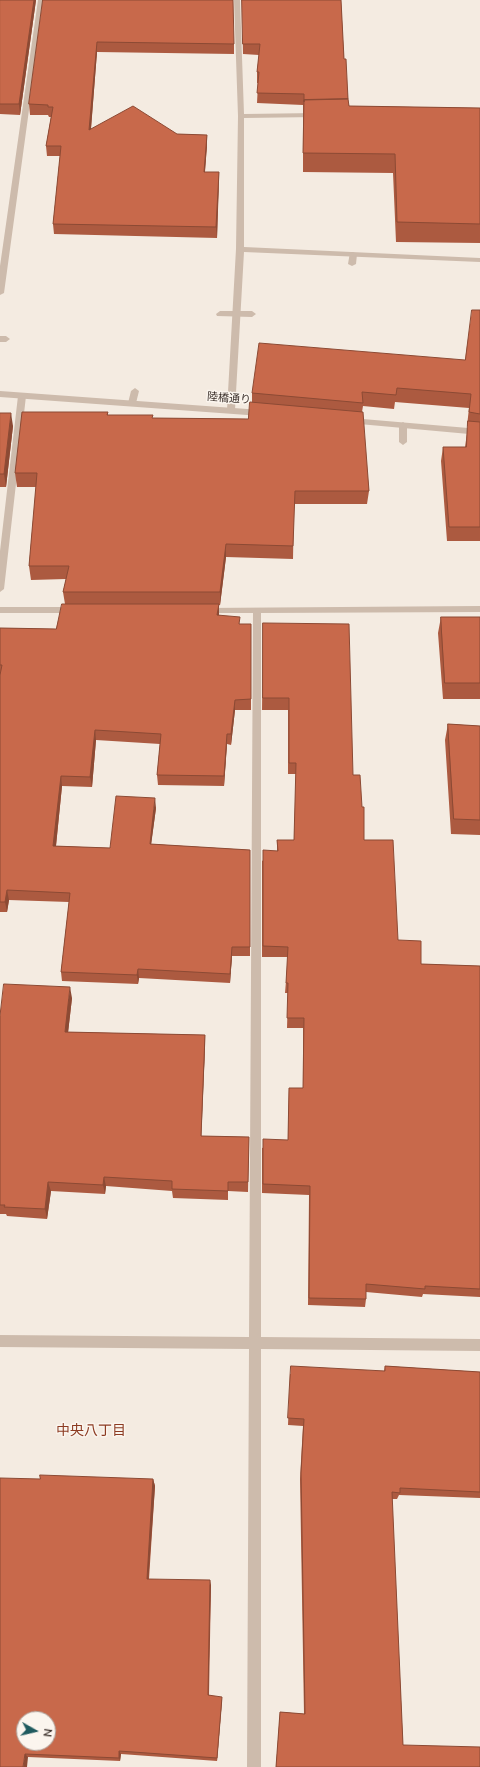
<!DOCTYPE html>
<meta charset="utf-8">
<style>
body{margin:0}
#map{position:relative;width:480px;height:1767px;overflow:hidden;background:#f4ebe1;font-family:"Nunito Sans",sans-serif}
canvas{display:block}
.north{position:absolute;left:16px;top:1711px;width:40px;height:40px;box-sizing:border-box;background:#fbf5ee;border:1px solid #aea6a0;border-radius:50%;rotate:98deg;font-size:11px;font-weight:700;line-height:16px;text-align:center;color:#3b302b}
.north::after{content:'';display:block;margin:auto;width:14px;height:18px;background:#1f5a5e;clip-path:polygon(50% 0,100% 100%,50% 72%,0 100%)}
</style>
<div id="map">
<canvas width="480" height="1767"></canvas>
<div class="north">N</div>
</div>
<script>
const ctx = document.querySelector('canvas').getContext('2d');
ctx.lineJoin = 'round';
function paint(path, color) {
  ctx.fillStyle = color;
  ctx.fill(path, 'evenodd');
}
function strokePath(path, color, width, dash) {
  ctx.strokeStyle = color;
  ctx.lineWidth = width;
  ctx.lineCap = dash ? 'butt' : 'round';
  ctx.setLineDash(dash || []);
  ctx.stroke(path);
}
function label(font, color, halo, rows, align = 'center') {
  ctx.font = font + ' "Nunito Sans","Noto Sans JP",sans-serif';
  ctx.lineWidth = 3;
  ctx.setLineDash([]);
  ctx.textBaseline = 'middle';
  ctx.strokeStyle = halo;
  ctx.fillStyle = color;
  for (const [text, x, y, turn = 0] of rows) {
    ctx.save();
    ctx.translate(x, y);
    ctx.rotate((+turn || 0) * Math.PI / 180);
    ctx.textAlign = isNaN(turn) ? turn : align;
    if (halo) ctx.strokeText(text, 0, 0);
    ctx.fillText(text, 0, 0);
    ctx.restore();
  }
}
paint(new Path2D(`
 M350,252H353L357,254L356,264L352,266L348,264Z
 M220,311H252L256,314L252,317L217,316L216,314Z
 M0,336H6L10,339L6,342H0Z
 M135,388L139,391L136,403L132,406L128,403L131,391Z
 M403,422L407,425V442L403,445L399,442V425Z`), '#cdbbac');
paint(new Path2D(`
 M38,0H44L4,293L0,295V266Z
 M234,0H240L244,114L317,113L320,115L317,117L244,118V247L480,258V262L244,252L235,410L231,413L227,410L236,249L238,116Z
 M22,393L26,396L4,589L0,592V551L18,396Z
 M480,606V612L261,613V1337L480,1339V1351L261,1349V1767H247L249,1349L0,1347V1335L249,1337L253,613H206L202,610L203,608Z
 M0,607H74L78,610L74,613H0Z`), '#cdbbac');
paint(new Path2D(`
 M0,391L261,410L265,413L261,416L0,397Z
 M351,418L480,429V435L348,423V419Z`), '#cdbbac');
paint(new Path2D(`
 M0,0H36L20,115L0,114Z
 M43,0L234,44V54L97,52L91,129L177,134L207,135V145L205,172H219L217,238L54,234L53,224L60,156H47L46,146L51,117H49L48,115H30L29,104Z
 M242,0H341L344,59L348,99L349,106L480,108V243L396,242L393,173L303,172V105L257,103L258,83H257V72L259,55L243,54Z
 M480,310V541H447L441,461L443,447H465L468,426H467L469,408L395,402L394,409L363,406L362,412L369,491L367,504H294L293,559L226,557L220,605H219V615L240,624H251V710H235L231,745L227,744L224,786L158,785L157,775L160,744L96,740L92,787L62,786L56,846L110,848L156,808L151,844L250,850V956H232L230,983L139,978L138,984L62,981L61,972L69,902L9,900L7,912H0V628L56,629L65,604L63,592L66,579L31,580L29,566L36,487H17L15,473L108,412V415L153,418L248,419L252,402V393L465,360Z
 M0,413L13,426L6,487H0Z
 M441,617H480V699H443L438,633Z
 M263,623L353,775L362,807L364,840L398,940L421,964L480,966V1297L423,1294L422,1297L366,1292V1299L365,1307L308,1305L309,1195L262,1193V1148L288,1140L289,1088H303V1028H287L288,993H285L288,957H262V861L277,851V840H294L296,774H288V710H262Z
 M448,724L480,726V835L451,834L445,740Z
 M72,998L68,1032L205,1035V1046L201,1136L249,1137L248,1192L228,1191V1200L173,1198L172,1191L106,1186L105,1194L51,1191L47,1219L7,1216L6,1214H0V1016Z
 M385,1366L480,1372V1498L399,1495L397,1499H392L403,1745L480,1767H276L280,1712L304,1714L300,1479L303,1426L288,1425L290,1374L384,1371Z
 M40,1479H153L155,1486L149,1579L211,1585L209,1695L222,1700L217,1761L121,1754L120,1761L28,1757L0,1767Z`), '#ac5a40');
paint(new Path2D(`
 M34,0H36L20,115L19,104Z
 M97,42V52L90,140L89,130Z
 M207,135V145L204,182V172Z
 M219,172V182L217,238L216,227Z
 M11,413L13,426L6,487L4,474Z
 M226,544V557L220,605V592Z
 M219,604V614L217,626V615Z
 M235,700V710L231,745V734Z
 M95,730L96,740L92,787L90,777Z
 M227,734V744L224,786V776Z
 M61,776L62,786L55,855L53,846Z
 M155,798L156,808L150,853V844Z
 M7,890L9,900L7,912L5,902Z
 M232,947V956L230,983V974Z
 M138,969L139,978L138,984L137,975Z
 M70,987L72,998L67,1042L65,1032Z
 M205,1035V1046L201,1145V1136Z
 M104,1177L106,1186L105,1194L103,1185Z
 M48,1182L51,1191L47,1219L45,1209Z
 M153,1479L155,1486L148,1584L147,1579Z
 M210,1580L211,1585L208,1699V1695Z
 M222,1697V1700L217,1761V1758Z
 M119,1751L121,1754L120,1761L119,1758Z
 M25,1754L28,1757L27,1767H23Z`), '#8c4a34');
const building = new Path2D(`
 M0,0H34L19,104H0Z
 M43,0H233L234,44L97,42L89,130L133,106L177,134L207,135L204,172H219L216,227L53,224L61,146H46L53,107H48V105L29,104Z
 M242,0H341L344,59H346L348,99L304,100V102V94L257,93L259,72H257L260,44H243Z
 M348,99L349,106L480,108V224L397,222L395,154L303,153L304,100Z
 M472,310H480V414L469,412L471,394L397,388L396,395L362,392L363,403L252,393L259,343L465,360Z
 M250,402L363,412L369,491H295L293,546L226,544L220,592H63L69,566H29L37,473H15L22,412H108L107,415H153L152,418L248,419Z
 M0,413H11L4,474H0Z
 M468,421L480,422V527H449L443,447H466Z
 M62,604H219L217,615L240,617L239,624H251V699L235,700L231,734H227L224,776L157,775L161,734L95,730L90,777L61,776L53,846L110,848L116,796L155,798L150,844L250,850V947H232L230,974L138,969L137,975L61,972L70,893L7,890L5,902H0V675L2,665H0V628L56,629Z
 M441,617H480V683H445Z
 M263,623L349,624L353,775H360L362,807H364V840H393L398,940L421,941V964L480,966V1289L425,1286V1289L366,1284V1299L309,1298L310,1186L263,1184V1139L288,1140L289,1088H303L304,1018H287L288,983H286L288,947L263,946V850L278,851L277,840H294L296,763H289V698H263Z
 M448,724L480,726V820L454,819Z
 M4,984L70,987L65,1032L205,1035L201,1136L249,1137L248,1182H228V1191L172,1189V1181L104,1177L103,1185L48,1182L45,1209L4,1207L5,1205H0V1016Z
 M291,1366L385,1371V1366L480,1372V1492L400,1488V1493L392,1492L403,1745L480,1747V1767H276L280,1712L305,1714L301,1473L304,1419L288,1418Z
 M40,1475L153,1479L147,1579L210,1580L208,1695L222,1697L217,1758L119,1751V1758L25,1754L23,1767H0V1478L40,1479ZM24,1719H48V1743H24Z`);
paint(building, '#c8694b');
strokePath(building, '#8c4a34', 1);
label('11px', '#3b302b', '#fbf5ee', [
 ["陸橋通り",229,399,4]
]);
label('14px', '#8c3b22', '#fbf5ee', [
 ["中央八丁目",91,1432]
]);
</script>
